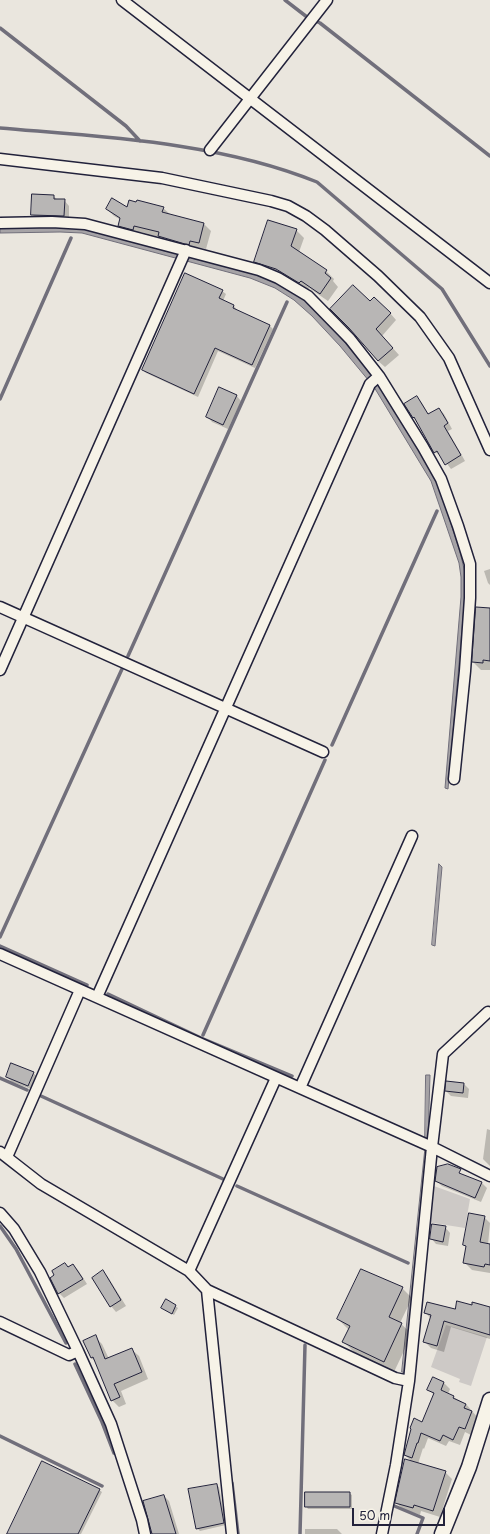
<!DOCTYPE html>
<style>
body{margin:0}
#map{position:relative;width:490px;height:1534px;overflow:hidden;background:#eae6de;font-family:"Playpen Sans",sans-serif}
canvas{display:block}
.scale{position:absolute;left:352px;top:1508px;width:93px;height:18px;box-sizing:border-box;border:2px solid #22223b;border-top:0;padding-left:5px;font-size:12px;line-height:14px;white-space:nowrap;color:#22223b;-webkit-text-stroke:3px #f7f3e8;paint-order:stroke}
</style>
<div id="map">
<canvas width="490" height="1534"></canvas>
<div class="scale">50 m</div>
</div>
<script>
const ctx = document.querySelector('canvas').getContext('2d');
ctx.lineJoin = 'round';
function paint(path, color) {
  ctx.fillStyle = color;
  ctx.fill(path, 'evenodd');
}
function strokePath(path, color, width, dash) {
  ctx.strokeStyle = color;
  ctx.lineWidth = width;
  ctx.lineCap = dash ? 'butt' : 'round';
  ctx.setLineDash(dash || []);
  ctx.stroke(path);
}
paint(new Path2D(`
 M431,1185L470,1199L465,1228L427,1222Z
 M446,1325L487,1337L471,1386L459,1382L460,1379L431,1367Z`), '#cdc9c6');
const water = new Path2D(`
 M64,226L82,228L251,272L276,282L303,299L324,318L373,376L403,421L437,480L460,552L465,573V595L448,789L445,788L461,597V577L459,563L431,481L374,387L340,346L312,316L294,300L275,288L250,278L82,233L60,232L0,233V227Z
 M439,864L442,867L435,946L432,945Z
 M426,1075H430L428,1140L425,1138Z
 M425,1151L428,1153L406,1373L402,1372Z`);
paint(water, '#a6a3a6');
strokePath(water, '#716f7b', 1);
paint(new Path2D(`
 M53,196L58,200H64L69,206V221L38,220L32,214Z
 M163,208L171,215L204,224L211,231L206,249L197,247L196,251L166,243L159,237L141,232L140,237L127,233L119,226L121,220L114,216L107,209Z
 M296,230L304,238L299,252L326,271L334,279L333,281L338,287L328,301L309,288L308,290L263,270L255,262Z
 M222,291L226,294L223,301L234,306L237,310L270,326L273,329L255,368L218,351L198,397L146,373L143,370Z
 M370,302L390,313L396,320L382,336L399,355L385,367L378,361Z
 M236,395L241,401L228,429L212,422L207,416Z
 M417,398L422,403L429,415L439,409L444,414L452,429L448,431L465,461L451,469L441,456L435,452L418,422L413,417Z
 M490,569V585L488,583L484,571Z
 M490,609V670H481L473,662Z
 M33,1073L39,1078L34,1090L12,1082L7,1077Z
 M464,1084L469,1089L468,1098L451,1096L446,1091Z
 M487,1129L490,1130V1166L483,1159Z
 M436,1181L482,1183L487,1188L481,1202L442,1186Z
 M484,1217L490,1223L488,1245H490V1273L472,1270L464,1262L467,1247L464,1245Z
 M445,1227L450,1233L448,1246L436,1244L431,1238Z
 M65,1264L69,1268L73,1265L78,1270L87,1284L64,1298L59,1293L55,1276Z
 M103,1272L108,1277L126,1306L116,1312L111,1306Z
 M402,1288L412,1298L400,1323L412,1334L394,1372L354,1352L344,1342L349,1330L338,1319Z
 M175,1306L178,1308L174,1315L162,1308Z
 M472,1306L490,1308V1339L451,1327L444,1352L431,1348L425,1342L431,1319L425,1312L455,1310Z
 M95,1337L102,1344L109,1359L131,1349L139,1356L148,1379L121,1391L126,1404L119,1407L112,1400L96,1362L91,1358Z
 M433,1379L444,1383L450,1389L448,1394L466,1404L478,1418L471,1435L465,1432L460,1445L449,1441L446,1446L428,1438L424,1449L423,1448L418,1464L445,1472L452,1479L440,1517L421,1511L420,1515L403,1509L396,1503L412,1462L405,1455L423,1423L434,1395L429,1389Z
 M216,1485L219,1487L226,1525L200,1531L197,1528Z
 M99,1490L102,1492L81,1534H8Z
 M349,1493L352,1495V1509H308L306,1506Z
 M164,1496L169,1501L179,1534H153Z
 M305,1529H337L342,1534H305Z`), '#0003');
strokePath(new Path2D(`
 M285,0L307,17L320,23L490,156
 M0,28L126,126L140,141
 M0,128C104,137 219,142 317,182L442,289L490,366
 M0,399L71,238
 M128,656L287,302
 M332,745L437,511
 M0,937L122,669
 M0,946L87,985
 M108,994L201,1038L292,1076
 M203,1035L325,760
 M0,1078L27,1090
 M41,1096L223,1179
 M237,1186L408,1263
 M0,1226L16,1249L66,1343
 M75,1364L102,1422L114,1453
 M0,1436L102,1486
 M232,1483L238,1534
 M392,1505L423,1518L417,1534
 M300,1534L305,1345`), '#716f7b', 3.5);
const building = new Path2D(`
 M32,194L54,195V199H65L64,216L31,215Z
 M112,198L127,207L129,200L136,202L137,200L164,207L162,212L204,223L199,243L190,241L189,245L185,244L158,236L159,232L134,226L133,230L118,226L120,218L106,209Z
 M268,220L297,229L291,246L327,270L325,273L331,278L320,294L301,281L299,283L276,269L254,262Z
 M185,273L223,290L219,298L234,305L233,308L270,325L252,365L215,348L194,394L142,370Z
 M353,285L370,301L374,297L391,313L376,329L393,348L378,361L349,328L330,309Z
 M219,387L237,395L223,425L206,417Z
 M417,396L428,414L439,408L448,423L444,426L461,455L445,465L437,451L434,453L414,417L413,418L404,404Z
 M476,607L490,608V661L483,660V663L472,662Z
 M11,1063L34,1072L28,1086L6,1077Z
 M446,1081L464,1083L463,1093L445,1091Z
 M448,1164L461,1169L459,1173L482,1182L475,1198L435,1181L437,1167Z
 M469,1213L485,1216L480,1242L490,1244V1265L485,1264L484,1267L463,1263L466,1246L463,1245Z
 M432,1224L446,1226L443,1242L430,1239Z
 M65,1263L68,1267L73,1264L83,1279L58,1294L50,1278L54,1275L52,1271Z
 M361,1269L403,1287L389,1317L402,1323L384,1362L342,1342L350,1326L337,1319Z
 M103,1270L121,1300L110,1307L92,1278Z
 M166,1299L176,1305L172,1314L161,1308Z
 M457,1301L472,1305V1302L490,1307V1335L444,1321L437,1346L423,1342L431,1315L424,1313L427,1302L455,1309Z
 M96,1335L105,1359L132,1348L142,1372L114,1384L120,1397L111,1401L93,1357L91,1358L83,1341Z
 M433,1377L444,1382L441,1390L454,1396L453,1398L466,1404L464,1408L472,1411L465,1429L459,1427L453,1440L443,1435L440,1441L421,1433L418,1443H417L412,1458L404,1455L411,1429L410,1428L414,1418L422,1422L434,1393L427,1390Z
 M405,1459L446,1471L433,1511L414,1505L413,1508L395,1503Z
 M42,1461L100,1489L78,1534H7Z
 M217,1484L224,1523L196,1529L188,1489Z
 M305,1492H350V1507H305Z
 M164,1495L176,1534H152L143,1501Z`);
paint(building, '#b8b6b5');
strokePath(building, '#22223b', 1);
const minor = new Path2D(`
 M122,0L490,283
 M210,150L327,0
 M0,159L162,178L271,201L288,206L306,216L325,230L378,276L420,317L449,358L490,450
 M0,223L52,222L85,224L259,270L278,278L308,296L350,339L379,376L423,447L441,479L458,526L470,564V598L465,671L454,779
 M0,607L323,752
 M0,670L186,250
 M0,954L432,1147L490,1176
 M97,997L370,384L379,376
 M300,1088L412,836
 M0,1152L41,1184L189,1271L207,1290L232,1534
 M7,1157L80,990
 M0,1213L14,1229L40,1272L78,1351L111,1424L142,1520L145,1534
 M189,1271L276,1078
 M207,1290L395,1378L409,1381
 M0,1322L69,1355L78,1351
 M382,1534L396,1465L409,1381L432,1147L443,1054L488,1012`);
const secondary = new Path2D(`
 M442,1534L469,1467L490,1400`);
strokePath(minor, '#22223b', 13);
strokePath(secondary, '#22223b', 17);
strokePath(minor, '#f7f3e8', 10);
strokePath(secondary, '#f7f3e8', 14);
</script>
